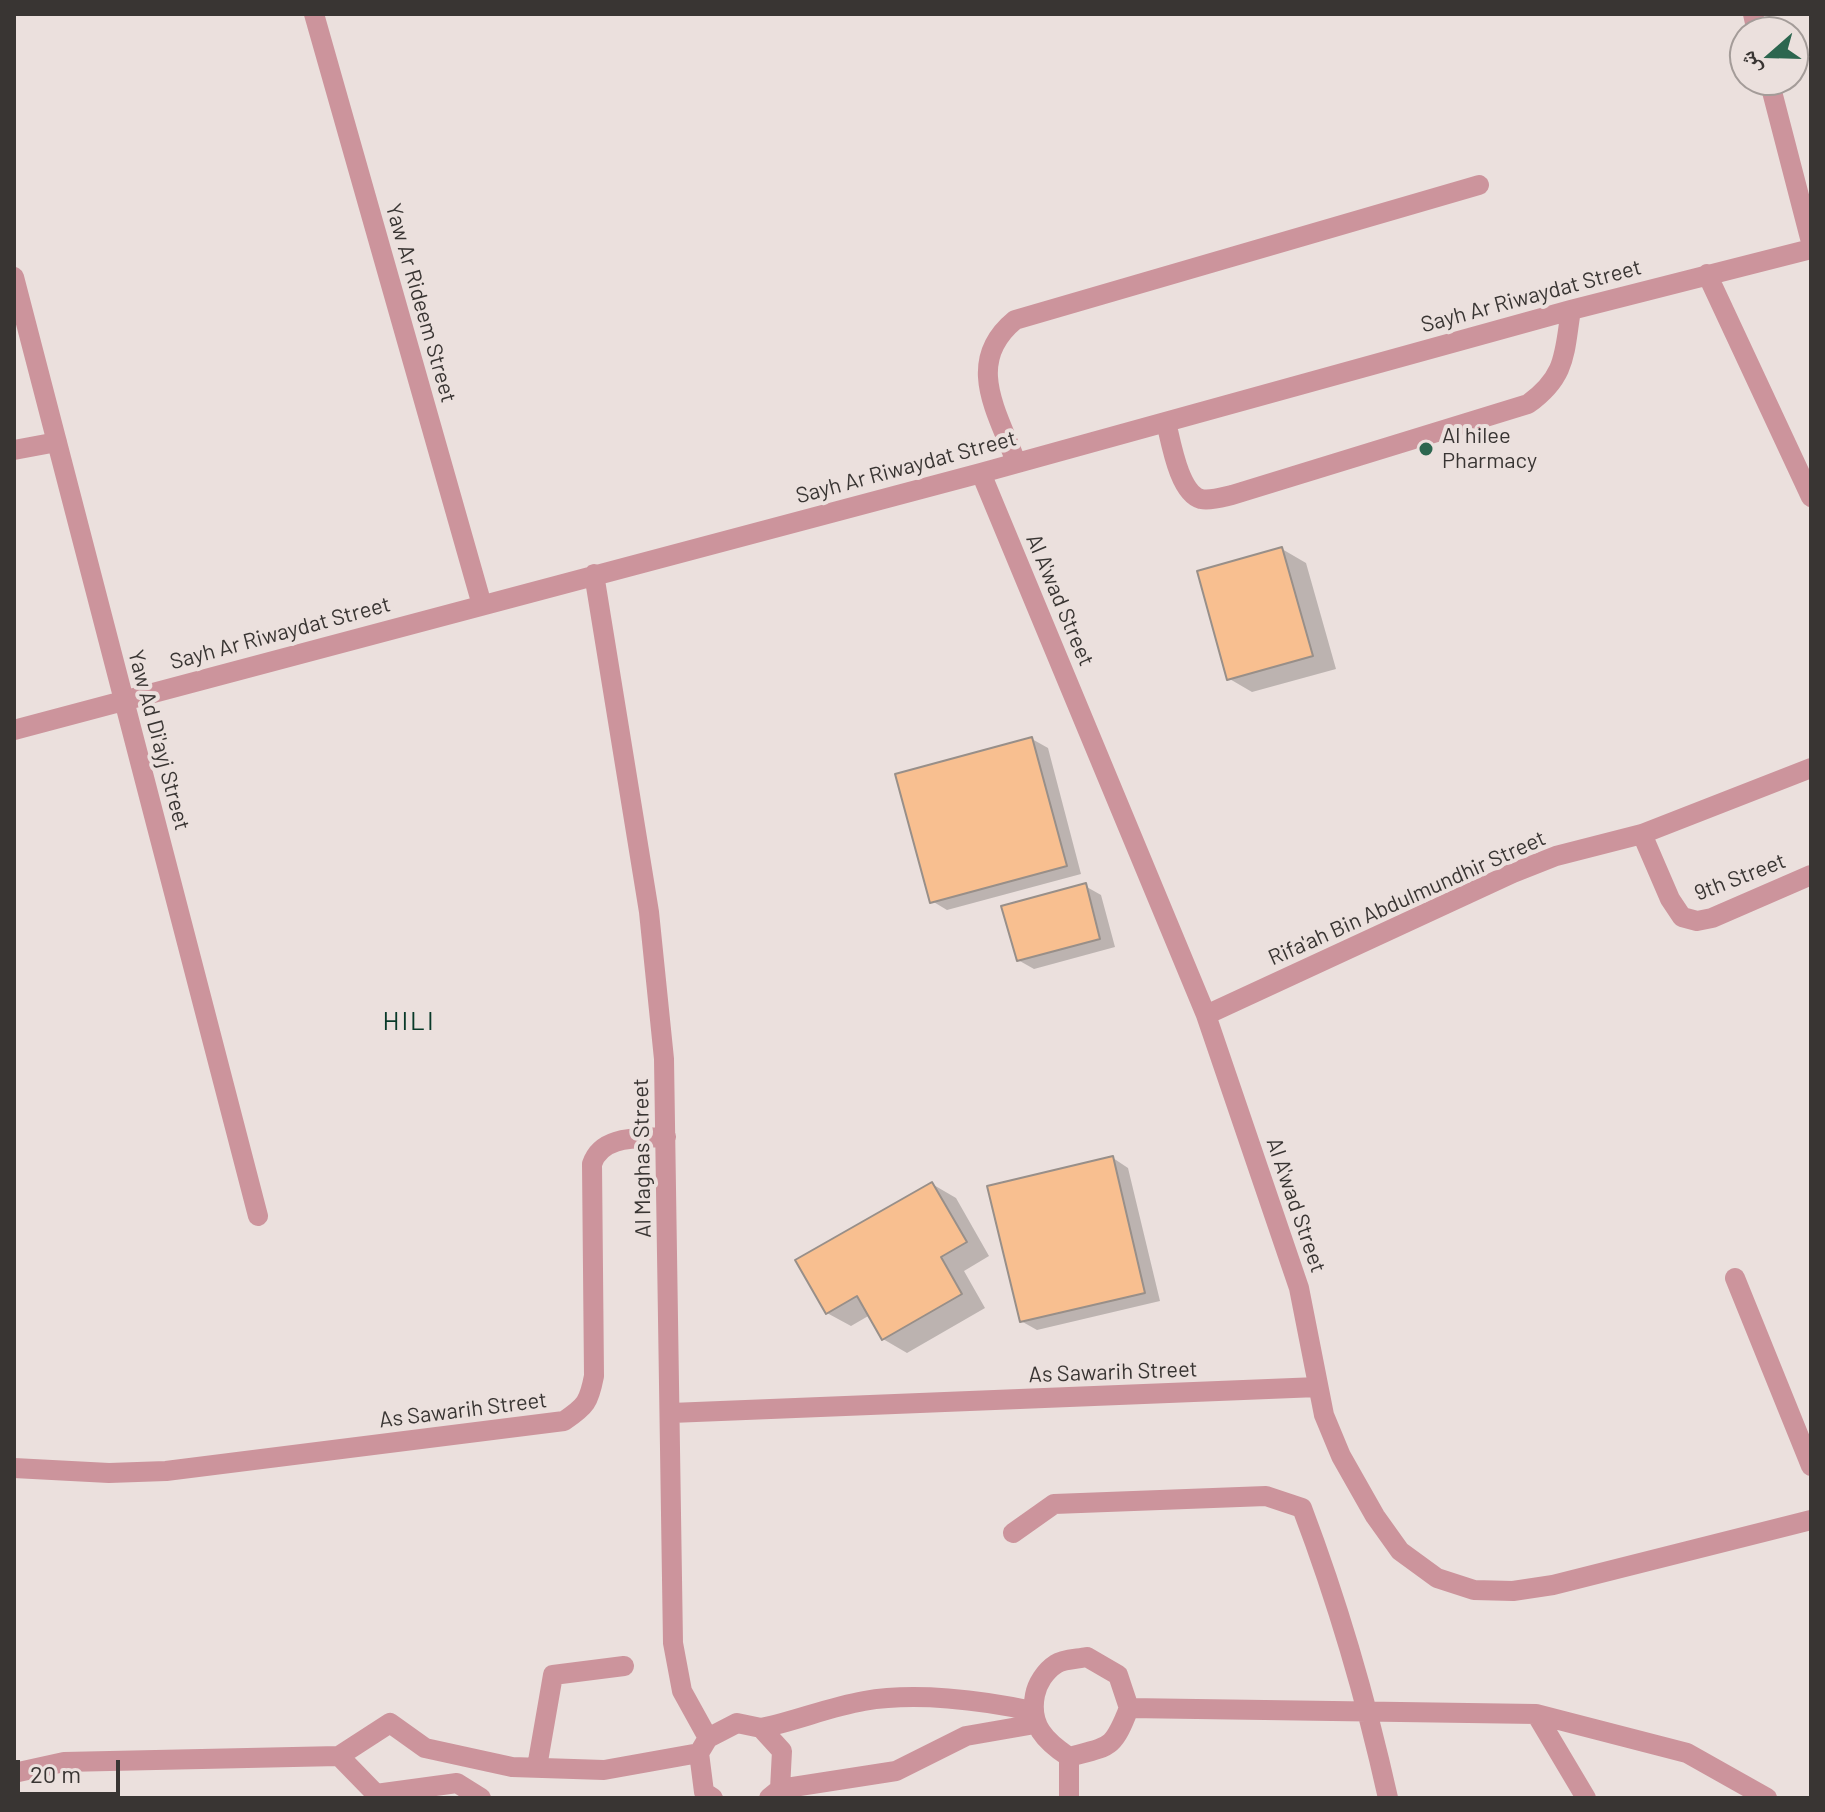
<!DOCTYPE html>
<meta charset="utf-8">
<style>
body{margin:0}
#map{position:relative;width:1825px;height:1812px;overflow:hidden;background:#ebe0dd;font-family:Barlow,"Noto Naskh Arabic",sans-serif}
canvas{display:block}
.frame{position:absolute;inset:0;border:16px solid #393533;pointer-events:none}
.north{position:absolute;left:1729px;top:16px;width:80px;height:80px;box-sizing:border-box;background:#ebe0dd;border:2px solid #a49c99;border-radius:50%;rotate:250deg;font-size:22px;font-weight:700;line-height:32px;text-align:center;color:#393533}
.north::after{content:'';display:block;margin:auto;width:28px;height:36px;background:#2c664f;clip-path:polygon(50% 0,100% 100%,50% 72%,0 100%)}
.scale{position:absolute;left:16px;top:1760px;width:104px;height:36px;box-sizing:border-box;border:4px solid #393533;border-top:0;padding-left:10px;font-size:24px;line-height:28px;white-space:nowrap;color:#393533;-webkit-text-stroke:6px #ebe0dd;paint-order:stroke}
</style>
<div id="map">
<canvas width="1825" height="1812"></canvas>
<div class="frame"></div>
<div class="north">ش</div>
<div class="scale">20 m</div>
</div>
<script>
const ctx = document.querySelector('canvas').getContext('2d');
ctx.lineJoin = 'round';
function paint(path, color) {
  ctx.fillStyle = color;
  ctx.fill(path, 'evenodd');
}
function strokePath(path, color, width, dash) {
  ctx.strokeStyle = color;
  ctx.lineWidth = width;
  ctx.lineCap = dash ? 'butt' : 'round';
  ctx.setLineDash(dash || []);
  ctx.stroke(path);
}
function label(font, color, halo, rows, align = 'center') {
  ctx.font = font + ' Barlow,sans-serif';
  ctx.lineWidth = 8;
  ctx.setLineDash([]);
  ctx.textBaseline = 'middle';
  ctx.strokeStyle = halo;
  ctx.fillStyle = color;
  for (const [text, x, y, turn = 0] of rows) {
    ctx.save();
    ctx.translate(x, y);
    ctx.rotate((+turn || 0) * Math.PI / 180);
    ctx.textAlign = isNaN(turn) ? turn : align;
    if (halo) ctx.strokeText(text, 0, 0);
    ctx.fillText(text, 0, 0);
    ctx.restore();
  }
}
paint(new Path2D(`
 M1282,549L1306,563L1336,669L1252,692L1228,678Z
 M1032,739L1048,748L1081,874L947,910L932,901Z
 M1085,886L1101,895L1115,947L1034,969L1018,960Z
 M1113,1158L1128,1168L1160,1301L1037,1330L1021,1321Z
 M932,1184L956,1198L989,1256L964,1271L985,1308L907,1353L883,1339L870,1315L851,1326L827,1313Z`), '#0003');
const building = new Path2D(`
 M1282,547L1313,656L1227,680L1197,571Z
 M1032,737L1067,866L930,903L895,774Z
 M1086,883L1100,939L1017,961L1001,906Z
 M1113,1156L1145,1293L1020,1322L987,1186Z
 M932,1182L967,1242L941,1257L962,1294L882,1340L857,1296L826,1314L795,1260Z`);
paint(building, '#f8bf90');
strokePath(building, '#988f89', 2);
strokePath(new Path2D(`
 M314,14L482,605
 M1753,14L1757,32
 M1769,80L1811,242
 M1707,274L1811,497
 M14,277L258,1216
 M1166,422C1171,442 1179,493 1201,499C1211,501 1223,497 1232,495L1528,404C1567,376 1564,353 1571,310
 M14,450L57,442
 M1016,462C997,411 964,362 1015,320L1479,185
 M981,473L1206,1015L1299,1288L1324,1415L1341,1456L1375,1516L1400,1551L1437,1578L1474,1590L1513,1591L1553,1585L1811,1520
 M594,574L649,912L664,1059L673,1643L682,1691L708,1738
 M14,730L981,473L1571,310L1811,249
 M1642,834L1670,899L1682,917L1697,921L1712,918L1811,875
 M1206,1015L1513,873L1556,856L1642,834L1811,768
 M1735,1278L1811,1466
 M671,1413L1318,1387
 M14,1468L109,1473L166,1471L564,1421C586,1406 589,1402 594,1376L592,1164C602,1134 640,1139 666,1137
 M1013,1533L1054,1504L1266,1496L1302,1508C1338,1603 1366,1699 1388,1798
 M1087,1657L1118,1675L1129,1708C1113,1749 1111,1746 1069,1757C1045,1741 1029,1725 1035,1695C1037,1684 1045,1671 1056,1664C1063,1659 1078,1659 1087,1657Z
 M1129,1708L1536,1714L1687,1753L1767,1798
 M1536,1714L1586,1798
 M761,1728C796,1721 829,1707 864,1701C915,1692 981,1700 1032,1711
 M339,1756L390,1723L425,1748L512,1767L604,1770L699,1753
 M1069,1757V1798
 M537,1767L553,1675L624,1666
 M14,1773L64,1762L339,1756L376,1794L457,1783L481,1798
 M780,1789L896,1771L966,1736L1035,1724
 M713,1798L704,1792L699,1753L708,1738L737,1723L761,1728L782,1751L780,1789L769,1798`), '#cc949c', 20);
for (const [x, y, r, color] of [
 [1426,449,8,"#2c664f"]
]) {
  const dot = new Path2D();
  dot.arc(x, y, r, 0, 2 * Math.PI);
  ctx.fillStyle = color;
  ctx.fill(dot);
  strokePath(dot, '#ebe0dd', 3);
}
label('22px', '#393533', '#ebe0dd', [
 ["Sayh Ar Riwaydat Street",1531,296,-15],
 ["Yaw Ar Rideem Street",421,303,74],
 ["Sayh Ar Riwaydat Street",906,467,-15],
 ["Al A'wad Street",1060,600,67],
 ["Sayh Ar Riwaydat Street",280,633,-15],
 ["Yaw Ad Di'ayj Street",159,740,75],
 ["9th Street",1740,877,-21],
 ["Rifa'ah Bin Abdulmundhir Street",1407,898,-24],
 ["Al Maghas Street",642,1158,-91],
 ["Al A'wad Street",1296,1205,71],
 ["As Sawarih Street",1113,1372,-2],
 ["As Sawarih Street",463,1410,-7]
]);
label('22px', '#393533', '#ebe0dd', [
 ["Al hilee",1442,436],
 ["Pharmacy",1442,461]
], 'left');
ctx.letterSpacing = '2px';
label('26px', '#093a29', '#ebe0dd', [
 ["HILI",409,1021]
]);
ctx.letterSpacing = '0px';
</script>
